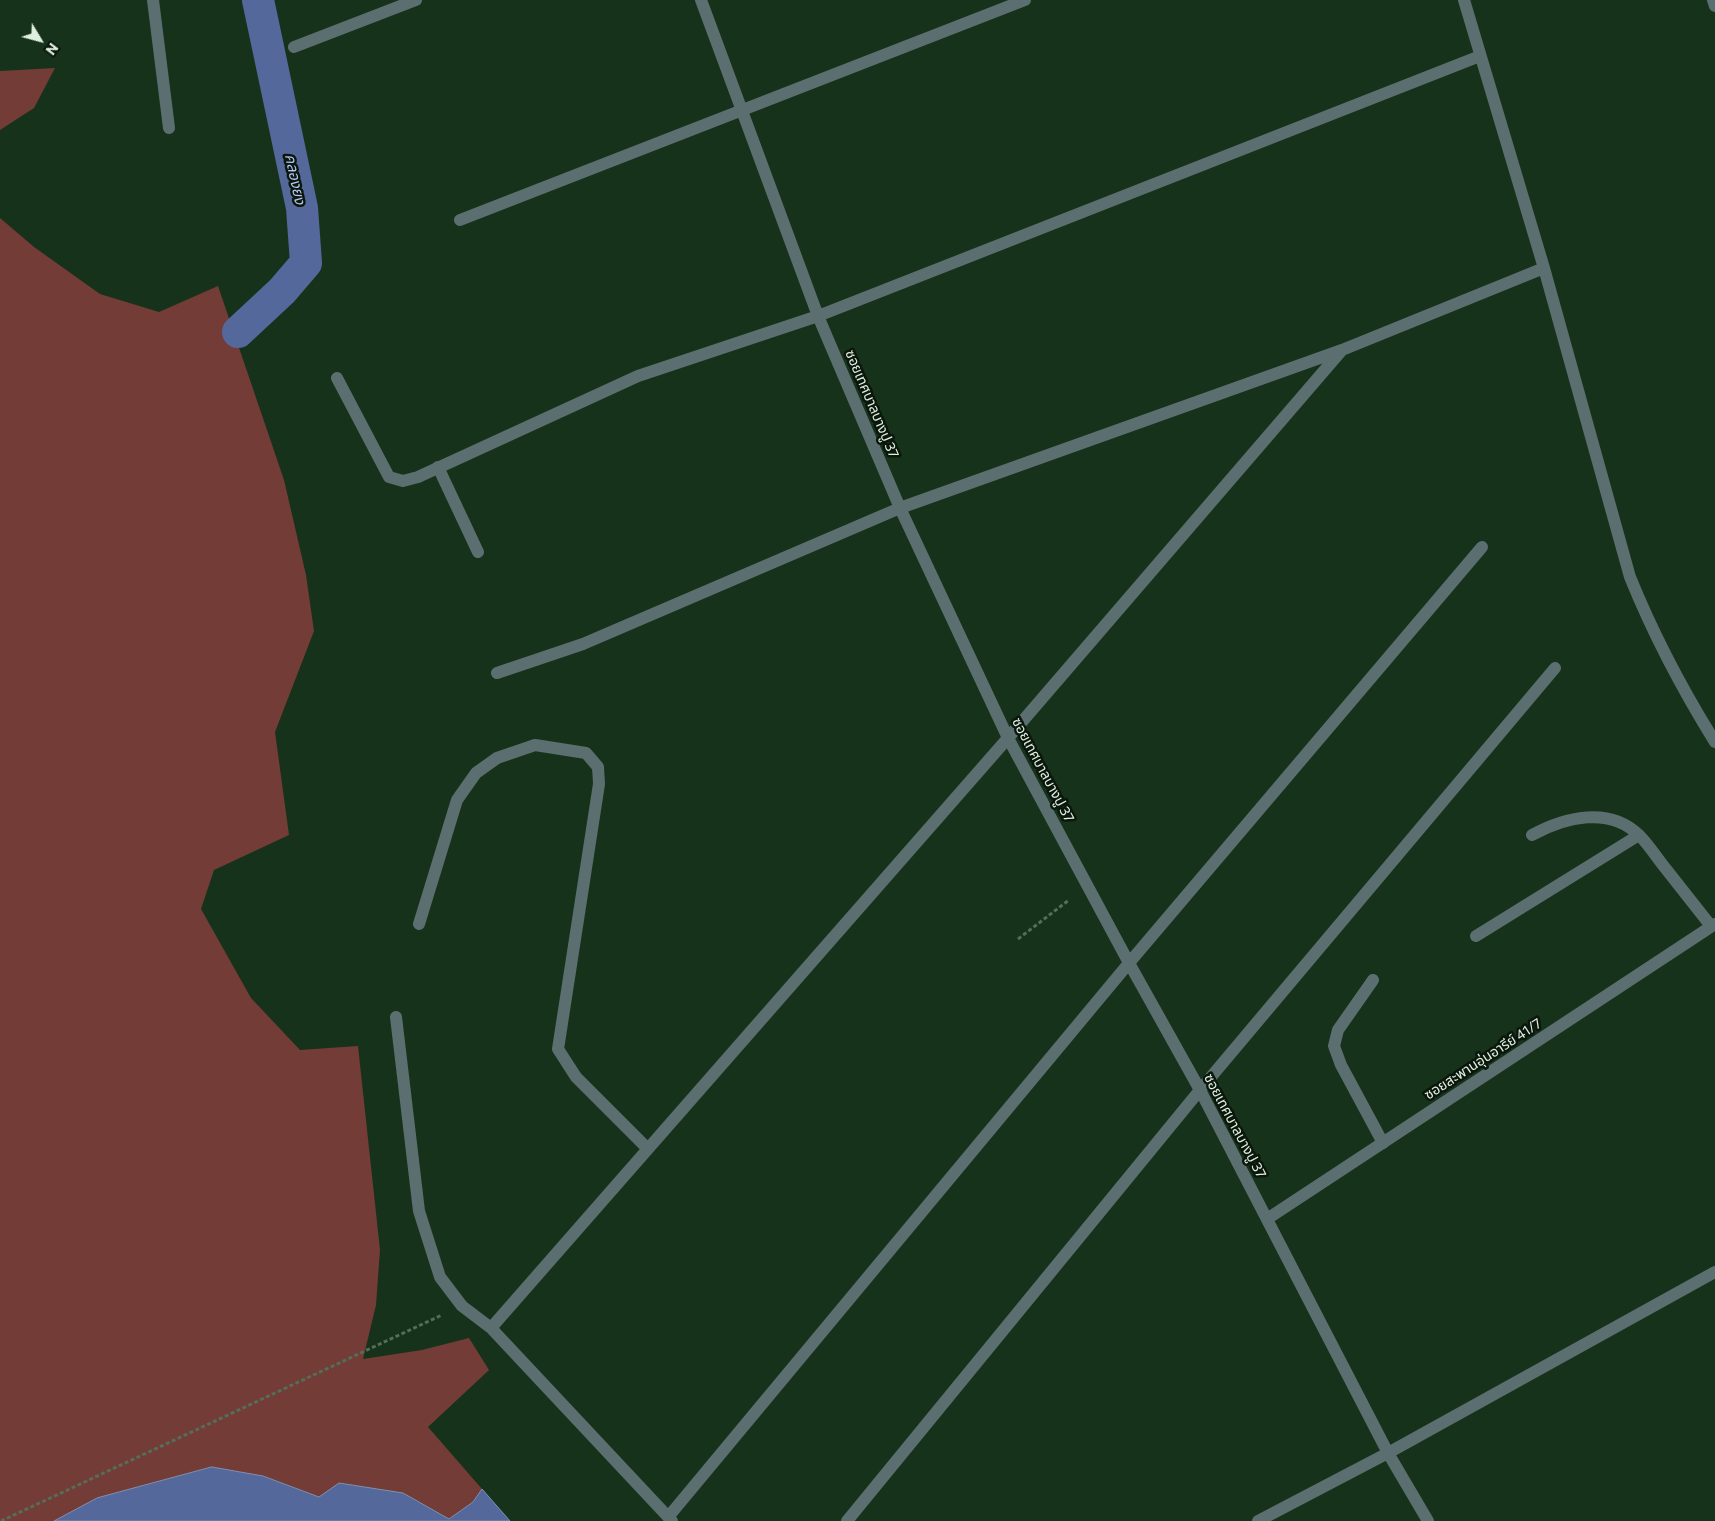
<!DOCTYPE html>
<meta charset="utf-8">
<style>
body{margin:0}
#map{position:relative;width:1715px;height:1521px;overflow:hidden;background:#17321b;font-family:Commissioner,sans-serif}
canvas{display:block}
.north{position:absolute;left:15px;top:15px;width:50px;height:50px;-webkit-text-stroke:4px #0b170c;paint-order:stroke;rotate:127deg;font-size:14px;font-weight:700;line-height:20px;text-align:center;color:#dff0e0}
.north::after{content:'';display:block;margin:auto;width:18px;height:22px;background:#dff0e0;clip-path:polygon(50% 0,100% 100%,50% 72%,0 100%)}
</style>
<div id="map">
<canvas width="1715" height="1521"></canvas>
<div class="north">N</div>
</div>
<script>
const ctx = document.querySelector('canvas').getContext('2d');
ctx.lineJoin = 'round';
function paint(path, color) {
  ctx.fillStyle = color;
  ctx.fill(path, 'evenodd');
}
function strokePath(path, color, width, dash) {
  ctx.strokeStyle = color;
  ctx.lineWidth = width;
  ctx.lineCap = dash ? 'butt' : 'round';
  ctx.setLineDash(dash || []);
  ctx.stroke(path);
}
function label(font, color, halo, rows, align = 'center') {
  ctx.font = font + ' Commissioner,"Noto Sans Thai",sans-serif';
  ctx.lineWidth = 5;
  ctx.setLineDash([]);
  ctx.textBaseline = 'middle';
  ctx.strokeStyle = halo;
  ctx.fillStyle = color;
  for (const [text, x, y, turn = 0] of rows) {
    ctx.save();
    ctx.translate(x, y);
    ctx.rotate((+turn || 0) * Math.PI / 180);
    ctx.textAlign = isNaN(turn) ? turn : align;
    if (halo) ctx.strokeText(text, 0, 0);
    ctx.fillText(text, 0, 0);
    ctx.restore();
  }
}
paint(new Path2D(`
 M55,68L34,108L0,130V71Z
 M0,218L34,247L100,294L159,312L218,286L284,480L306,575L314,631L275,732L289,835L214,870L201,909L251,998L300,1050L358,1046L380,1250L376,1305L363,1359L422,1350L469,1338L489,1370L428,1427L482,1489L473,1502L449,1519L403,1493L319,1497L263,1476L54,1521H0Z`), '#743c36');
const water = new Path2D(`
 M212,1467L263,1476L319,1497L339,1483L403,1493L449,1519L473,1502L482,1489L510,1521H54L97,1498Z`);
paint(water, '#54689b');
strokePath(water, '#7e91b0', 1);
strokePath(new Path2D(`
 M238,332L282,291L306,263L302,208L258,0`), '#54689b', 32);
strokePath(new Path2D(`
 M1018,939L1069,900
 M1,1521L442,1315`), '#566d59', 3, [4, 2.5]);
strokePath(new Path2D(`
 M153,0L169,128
 M438,467L478,552
 M1373,980L1338,1030L1334,1046L1341,1065L1383,1143`), '#5b6f71', 12);
strokePath(new Path2D(`
 M701,0L818,316L900,508L1008,738L1129,963L1200,1090L1388,1453L1428,1521
 M1464,0L1544,268L1630,577C1654,636 1682,689 1715,742
 M1713,0L1715,6
 M294,47L416,0
 M460,220L1025,0
 M337,378L389,477L403,481L418,477L638,376L818,316L1480,56
 M497,673L583,644L900,508L1342,350L1544,268
 M1532,835C1565,817 1609,806 1639,835C1649,845 1657,858 1666,869C1681,888 1696,907 1711,926
 M419,924L457,800L476,773L497,758L535,745L586,753L598,767L599,784L558,1049L576,1077L648,1149
 M1476,936L1639,835
 M396,1017L419,1211L440,1277L462,1306L491,1328L672,1521
 M1267,1219L1715,924
 M491,1328L1008,738L1342,350
 M669,1516L1129,963L1482,547
 M847,1521L1200,1090L1555,668
 M1258,1521L1388,1453L1715,1272`), '#5b6f71', 12);
label('14px', '#dff0e0', '#0b170c', [
 ["ซอยเทศบาลบางปู 37",872,404,67],
 ["ซอยเทศบาลบางปู 37",1043,770,62],
 ["ซอยสะพานอุ่นอารีย์ 41/7",1483,1059,-33],
 ["ซอยเทศบาลบางปู 37",1235,1126,62]
]);
label('italic 15px', '#b3c6f5', '#0b170c', [
 ["คลองยง",295,179,78]
]);
</script>
